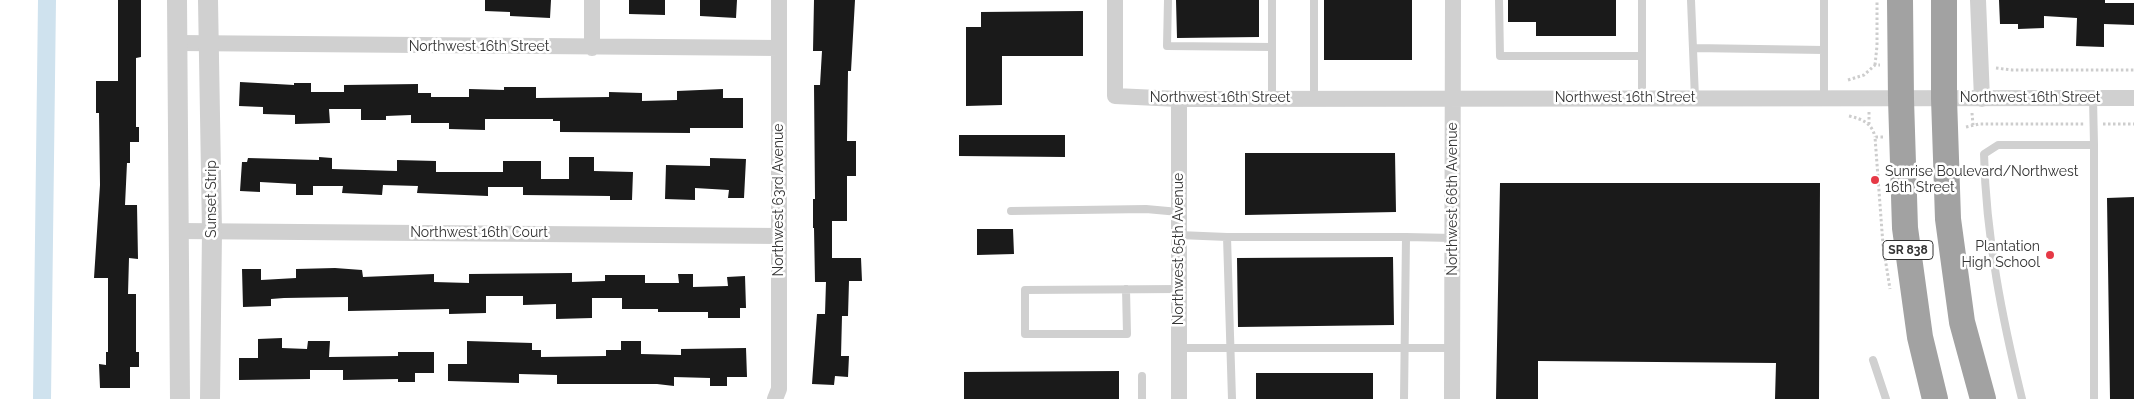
<!DOCTYPE html>
<style>
body{margin:0}
canvas{display:block;background:#fff}
</style>
<canvas width="2134" height="399"></canvas>
<script>
const ctx = document.querySelector('canvas').getContext('2d');
ctx.lineJoin = 'round';
function strokePath(path, color, width, dash) {
  ctx.strokeStyle = color;
  ctx.lineWidth = width;
  ctx.lineCap = dash ? 'butt' : 'round';
  ctx.setLineDash(dash || []);
  ctx.stroke(path);
}
function paint(path, color) {
  ctx.fillStyle = color;
  ctx.fill(path, 'evenodd');
}
function label(font, color, halo, rows, align = 'center') {
  ctx.font = font + ' Raleway,sans-serif';
  ctx.lineWidth = 5;
  ctx.setLineDash([]);
  ctx.textBaseline = 'middle';
  ctx.strokeStyle = halo;
  ctx.fillStyle = color;
  for (const [text, x, y, turn = 0] of rows) {
    ctx.save();
    ctx.translate(x, y);
    ctx.rotate((+turn || 0) * Math.PI / 180);
    ctx.textAlign = isNaN(turn) ? turn : align;
    if (halo) ctx.strokeText(text, 0, 0);
    ctx.fillText(text, 0, 0);
    ctx.restore();
  }
}
strokePath(new Path2D(`
 M42,399L47,0`), '#cfe2ee', 18);
paint(new Path2D(`
 M118,0H141V57L136,58V127H139V142H130V163H127L125,205H137L138,259L129,258L128,294H136V352H139V367H130V388H100L99,364L106,365V352H108V278H94L100,185L99,113H96V81H118Z
 M485,0H551L550,18L510,16V12L485,11Z
 M629,0H665V15L629,14Z
 M700,0H737L736,18L700,16Z
 M814,0H855L851,71H848L847,141H856V176H847V221H832V258H861L862,281H849L848,316H842L841,356H849L848,377L835,376L834,385L812,384L817,314H825L826,282H815L814,228H813V199H815L814,85H820L822,51H813Z
 M1176,0H1259V37L1177,38Z
 M1324,0H1412V60H1324Z
 M1508,0H1616V36H1536V22H1508Z
 M1999,0H2105V3H2134V25L2104,24V47L2076,46L2077,18L2044,16V28L2018,29V24H2000Z
 M1083,11V56H1002V105L966,106V27H981V12Z
 M240,82L294,85V83H311V92H344V85L418,84V93H431V97H469V89L504,90V87H536V98L609,97V92L642,93V101L677,100V91L723,89V98H743V128H690V133L560,132V121H553V119H485V130L449,129V123H411V115L386,116V120H361V109H329L330,123L295,124V115L263,114V107L239,106Z
 M959,135H1065V157L959,156Z
 M1245,153H1395L1396,212L1245,215Z
 M319,157L332,158V169L397,171V160L436,161V172H503V161H541V179H569V157H594V171L633,172L632,200H610V196L523,195V187H488V196L417,193L418,186L383,185L382,195L342,193L343,186H313V195H296V184L260,182V192L240,191L242,162H247L248,158L319,160Z
 M710,158L746,159L744,198H728L729,190L695,188V200L665,199L666,165L710,166Z
 M1500,183H1820L1819,399H1775L1776,363L1538,361V399H1496Z
 M2134,197V399H2110L2107,198Z
 M977,229H1013L1014,254L977,255Z
 M1393,257L1394,325L1238,327L1237,258Z
 M335,268L362,270L363,277L434,274V282L469,283V274L572,273V282L605,281V275H645V283H679L678,274H693V287L728,286L727,277L745,276L746,308H740V318H708V312H658V309H622V298H592V318L556,319V304L523,305V296H486V313L449,314V309L348,311V297L284,298L271,299V306L243,307L242,269H261V280L296,278V269Z
 M282,338V348L307,349L308,341H330L329,357L398,356V352H434V373H415V382H398V379L343,380V370H310V379L239,380V358H258V339Z
 M467,341L532,343V350H541V357L606,356V350H621V341H641V354L681,355V349L746,348L747,377H727V386H710V378L674,377V386L657,384H557V375L519,374V383L448,381V364H467Z
 M1119,371V399H964V372Z
 M1256,373H1373V399H1256Z`), '#1a1a1a');
strokePath(new Path2D(`
 M1875,65L1877,46V0
 M1996,68L2012,70H2134
 M1848,80L1864,75L1875,65H1880
 M1869,112V124
 M1972,113L1973,125
 M1849,116C1862,119 1872,123 1875,137
 M2103,124H2134
 M1966,127L1979,124H2084
 M1883,137H1875L1883,245L1890,289`), '#cdcdcd', 3, [2.5, 2.5]);
strokePath(new Path2D(`
 M1168,0L1167,46L1272,47
 M1272,0V98
 M1499,0L1500,56H1642
 M1642,0V98
 M1691,0L1695,98
 M1693,48L1824,50
 M1314,98V0
 M1824,98V0
 M2093,98L2094,145
 M1011,211L1146,209L1179,212
 M1179,235L1227,237
 M1406,237L1453,238
 M1126,289L1127,334H1025V290L1179,289
 M1179,348H1452
 M1873,360L1886,399
 M1142,376V399
 M1232,399L1227,237H1406L1404,399
 M2022,399C2002,318 1986,237 1984,154L1998,145H2094V399`), '#d0d0d0', 8);
strokePath(new Path2D(`
 M592,0V48
 M1115,0V96L1179,99L2134,98
 M1978,0L1982,99
 M179,43L779,48
 M1179,99V399
 M180,231L779,236
 M775,399L779,389V0
 M1452,399L1453,0`), '#d0d0d0', 16);
strokePath(new Path2D(`
 M177,0L180,399
 M208,0L212,231L210,399`), '#d0d0d0', 20);
strokePath(new Path2D(`
 M1900,0L1901,99L1905,228L1920,337L1935,399
 M1944,0V98L1948,219L1962,322L1983,399`), '#a2a2a2', 26);
for (const [x, y, r, color] of [
 [1875,180,5,"#e63946"],
 [2050,255,5,"#e63946"]
]) {
  const dot = new Path2D();
  dot.arc(x, y, r, 0, 2 * Math.PI);
  ctx.fillStyle = color;
  ctx.fill(dot);
  strokePath(dot, '#fff', 2);
}
for (const [x, y, w] of [
 [1908,250,50]
]) {
  const box = new Path2D();
  box.roundRect(x - w / 2, y - 9.5, w, 19, 4);
  ctx.fillStyle = '#fff';
  ctx.fill(box);
  strokePath(box, '#333', 1);
}
label('bold 12px', '#333', null, [
 ["SR 838",1908,250]
]);
label('14px', '#333', '#fff', [
 ["Northwest 16th Street",479,47],
 ["Northwest 16th Street",1220,98],
 ["Northwest 16th Street",1625,98],
 ["Northwest 16th Street",2030,98],
 ["Sunset Strip",212,199,-90],
 ["Northwest 66th Avenue",1453,199,-90],
 ["Northwest 63rd Avenue",779,200,-90],
 ["Northwest 16th Court",479,233],
 ["Northwest 65th Avenue",1179,249,-90]
]);
label('14px', '#333', '#fff', [
 ["Sunrise Boulevard/Northwest",1885,172],
 ["16th Street",1885,188],
 ["Plantation",2040,247,"right"],
 ["High School",2040,263,"right"]
], 'left');
</script>
